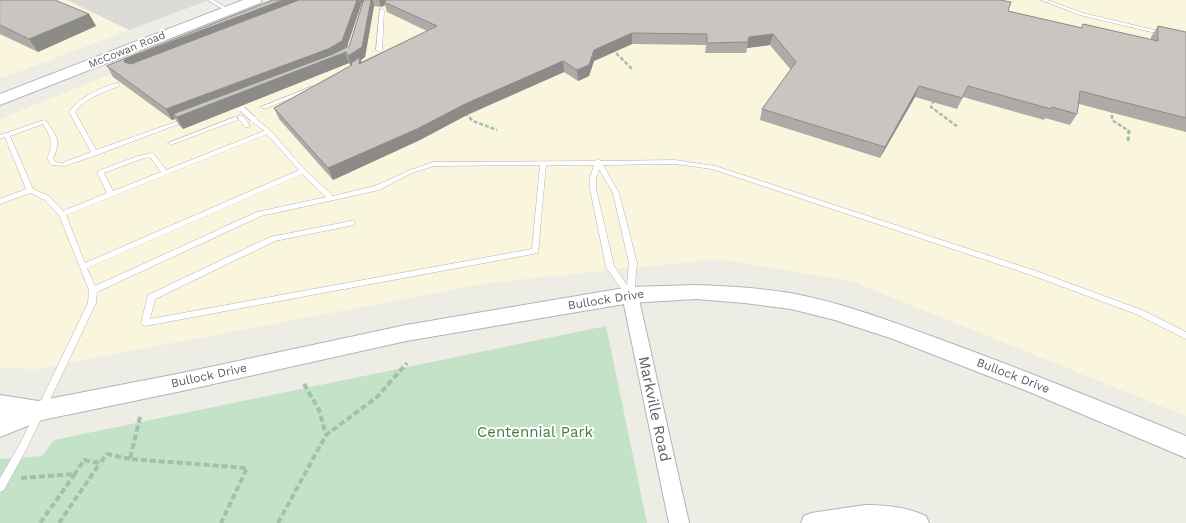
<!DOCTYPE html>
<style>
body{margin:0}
canvas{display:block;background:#edece5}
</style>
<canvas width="1186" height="523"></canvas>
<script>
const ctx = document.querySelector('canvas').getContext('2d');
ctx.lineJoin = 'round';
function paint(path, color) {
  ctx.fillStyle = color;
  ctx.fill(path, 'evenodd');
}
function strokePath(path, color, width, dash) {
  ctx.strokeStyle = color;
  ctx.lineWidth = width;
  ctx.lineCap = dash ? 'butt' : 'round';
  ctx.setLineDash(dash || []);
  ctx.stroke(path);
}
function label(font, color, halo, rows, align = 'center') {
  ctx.font = font + ' "Work Sans",sans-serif';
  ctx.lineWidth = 4;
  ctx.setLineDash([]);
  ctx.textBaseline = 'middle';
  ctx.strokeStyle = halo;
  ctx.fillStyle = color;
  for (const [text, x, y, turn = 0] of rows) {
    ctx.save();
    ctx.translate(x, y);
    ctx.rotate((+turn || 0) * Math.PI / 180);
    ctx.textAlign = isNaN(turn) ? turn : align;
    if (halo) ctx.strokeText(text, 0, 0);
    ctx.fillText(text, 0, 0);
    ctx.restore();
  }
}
paint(new Path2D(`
 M0,0H67L129,30L0,79Z
 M295,0H1186V416L851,281L718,259L489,283L36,369L0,368V119Z`), '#faf6dd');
paint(new Path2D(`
 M67,0H209L129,30Z`), '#dcdbd7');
paint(new Path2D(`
 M606,326L647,523H0V459L42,456L54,440Z`), '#c4e2c7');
const service = new Path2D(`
 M208,0H213L230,10L226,11Z
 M1041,0H1047L1083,13L1167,33L1164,35L1080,15Z
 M380,9L384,10L382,50L379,52L376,50Z
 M117,83L120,85L119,86C104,92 85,98 75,112L96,150L184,119H188L189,120L97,155L64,166L51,165L47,158C55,143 51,138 43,124L10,136L33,189L49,196L63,211L107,193L97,172L98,171L138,156L152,153L154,154L166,170L264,131L251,120V118L253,117L270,130L305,170L333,196L375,186L408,171L433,162L595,161L598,159L601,161L675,160L715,166L1036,271L1142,310L1186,332V339L1136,314L1031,275L712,169L675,164L603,165L619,193L637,263L634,295L633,297H627L606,267L590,189V178L594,165H546L538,253L145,326L142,325L141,323L148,295L270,237L351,221H354L355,223L354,225L275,241L155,299L150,319L532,249L540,165L434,166L412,173L379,190L261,216L97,292L96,303L27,448L4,490L0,492V478L21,442L88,303L89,290L59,215L45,200L30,193L0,204V199L26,189L5,137L0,139V135L44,120L46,121C56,135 62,141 53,158L55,162L62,163L91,152L69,112C80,96 99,89 117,83ZM267,134L299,170L85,263L66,215ZM150,157L161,172L113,191L104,173L141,159ZM599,169L613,193L629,263L627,285L614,266L596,189V178ZM302,174L326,197L257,212L95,286L87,268Z
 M313,86L315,87V89L266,108H262L261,107Z
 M240,115C244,116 250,124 249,127H245L238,118L237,117Z
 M235,117L237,118V120L173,144L171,145L168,143Z`);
const minor = new Path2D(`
 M630,289L636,291L638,295L689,523H669L622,295L624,291Z
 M865,505C886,505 907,507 926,516L929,523H801L804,516L811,513Z`);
const tertiary = new Path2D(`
 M696,285C728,286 759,288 790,293C845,303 898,324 950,343C1029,372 1108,404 1186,436V458L1027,391L893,339L835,320L791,309L745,303L696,299L630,303L406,341L182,391L42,420L0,437V395L38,401L182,373L406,325L630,287Z`);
const secondary = new Path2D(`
 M243,0H262L260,3L0,105V94Z`);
strokePath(service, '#b2b4b8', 1);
strokePath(minor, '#b2b4b8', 2);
strokePath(tertiary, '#b2b4b8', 2);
strokePath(secondary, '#b4b6bb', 2);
strokePath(new Path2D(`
 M612,49L632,69
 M934,100L931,107L958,127
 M1112,109V120L1129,131
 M465,113L473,121L497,130`), '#9ec2ab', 2.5, [4, 2]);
strokePath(new Path2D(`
 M1128,141L1129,130`), '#9ec2ab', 3, [4.5, 2.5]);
strokePath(new Path2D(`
 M304,384L319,410L326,435
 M140,417L130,459L247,468L221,523
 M74,475L84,460L100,463L107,454L130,459
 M21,478L75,474L40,523
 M59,523L100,463
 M278,523L326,435L377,397L407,363`), '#9ec2ab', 4, [6, 3]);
paint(service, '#fff');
paint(minor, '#fff');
paint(tertiary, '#fff');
paint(secondary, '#fff');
const serviceBridge = new Path2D(`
 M242,109L253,119`);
strokePath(serviceBridge, '#b2b4b8', 7, []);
strokePath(serviceBridge, '#fff', 5.5);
paint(new Path2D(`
 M0,0L89,14L96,26L38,52L0,34Z
 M273,0H1000L1008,11L1081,28L1083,24L1151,40V37L1158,26L1186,32V132L1079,104L1077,114L1070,125L1045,118L1044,120L963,97L957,109L915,97L880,158L760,120L762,109L791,70L770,45L747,48L746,53H705L706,45L632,44L594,61L589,76L578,81L564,72L467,115L420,140L333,180L279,119L274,108L351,66L349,63L183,129L179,125L175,119L172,120L113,77L107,66ZM363,1L349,46L347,47L362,2ZM385,5L387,12L427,31L361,62V60L365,57L374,6L381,7Z`), '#adaaa7');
paint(new Path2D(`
 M283,0H313L131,70L124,62L125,59Z
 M357,0H366L362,2L345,52L349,63L183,129L177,117L173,114L175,119L172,120L166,109Z
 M371,0H373L374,6L365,57L361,60L363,68L351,67L348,56Z
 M379,0H396L384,2L385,5L381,7Z
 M89,14L96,26L38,52L29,39Z
 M632,33V44L594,61L589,76L578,81L577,70L594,50Z
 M773,34L770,45L747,48L746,53L749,37Z
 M563,61L564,72L467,115L420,140L333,180L328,168L465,104Z
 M919,86L915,97L880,158L885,147Z`), '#8d8b88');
const building = new Path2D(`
 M0,0H55L89,14L29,39L0,25Z
 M273,0H283L125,59L124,62L131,64L299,0H357L342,41L328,49L166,109L107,66Z
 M364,0H371L362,47L348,56L346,52L177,117L173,114L333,54L349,46Z
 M387,0H1000L1011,2L1008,11L1082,28L1083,24L1158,41V26L1186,32V118L1080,91L1077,114L1052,107L1051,109L968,86L962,98L919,86L885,147L762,109L796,62L773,34L749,37L748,42L707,43V34L632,33L594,50L589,65L577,70L563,61L465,104L417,129L328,168L274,108L352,65L351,63L360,57L359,64L437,26L384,2Z`);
paint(building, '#c9c6c2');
strokePath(building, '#8d8b88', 1);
label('11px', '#5d5f64', '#fff', [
 ["McCowan Road",127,50,-22]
]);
label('12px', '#5d5f64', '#fff', [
 ["Bullock Drive",606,300,-9],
 ["Bullock Drive",209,376,-12],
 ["Bullock Drive",1013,376,21]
]);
label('15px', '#5d5f64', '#fff', [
 ["Markville Road",654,409,78]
]);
label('15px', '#3f8047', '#fff', [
 ["Centennial Park",535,433]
]);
</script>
